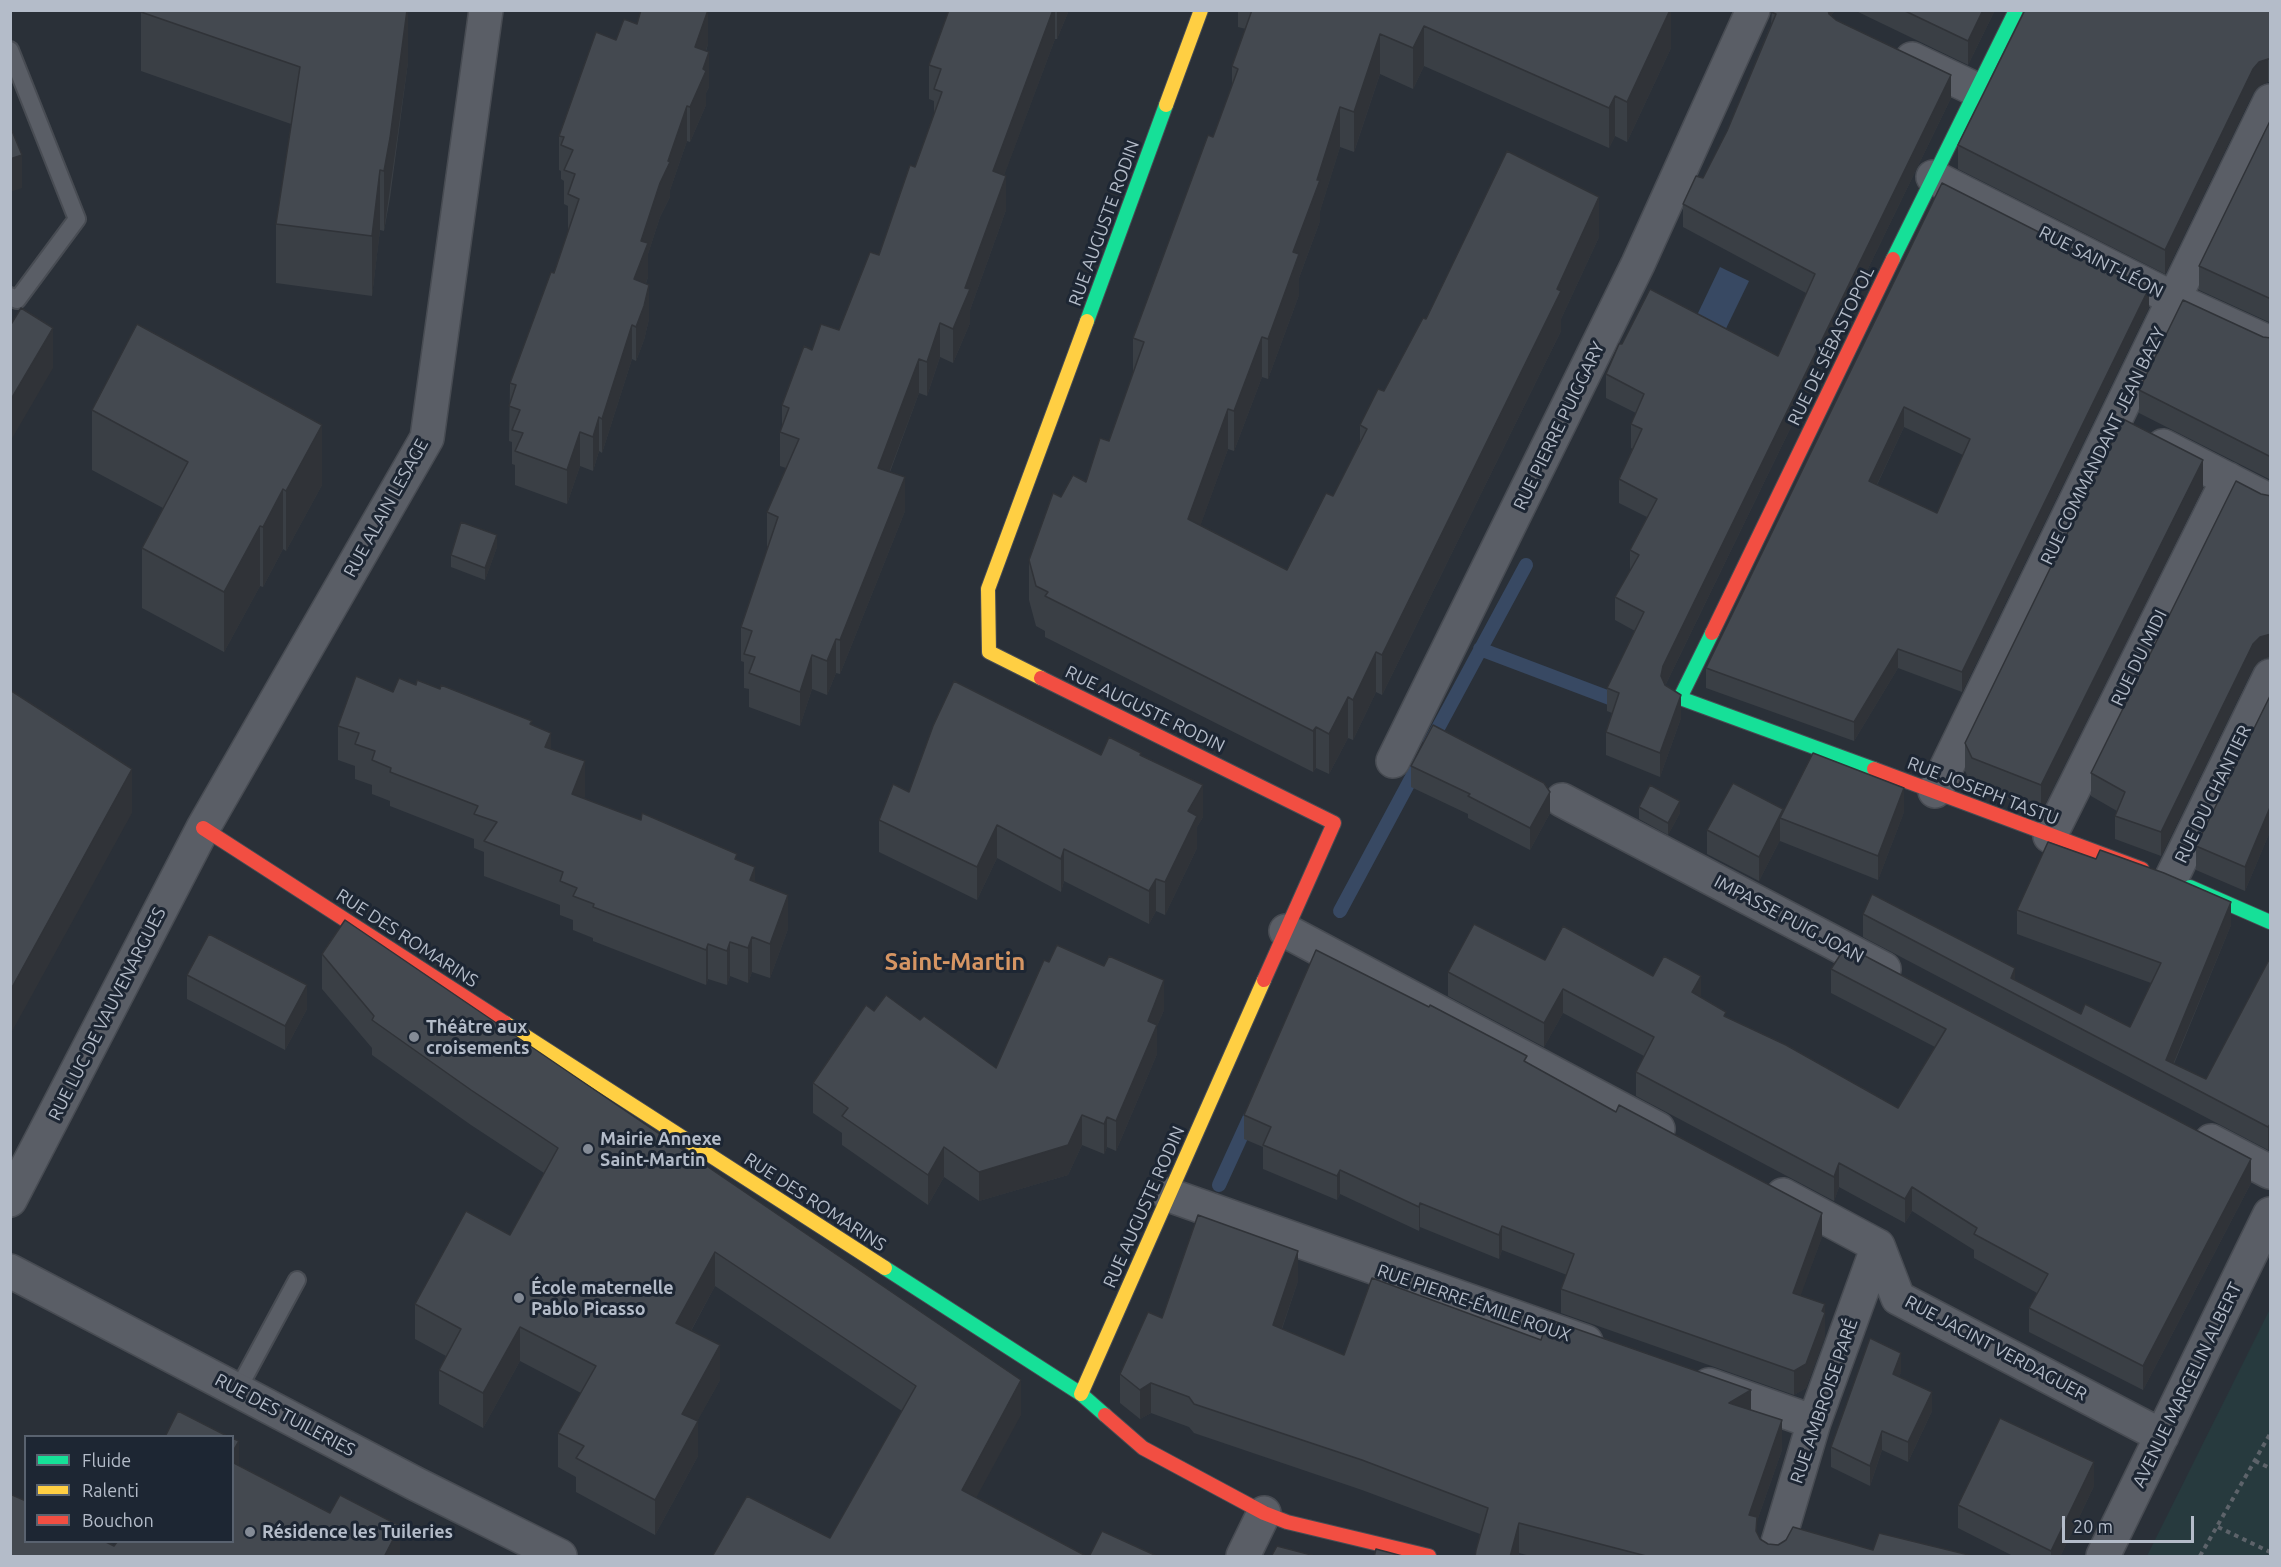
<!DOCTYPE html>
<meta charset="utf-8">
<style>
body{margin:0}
#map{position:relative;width:2281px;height:1567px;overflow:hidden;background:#2a3038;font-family:Ubuntu,sans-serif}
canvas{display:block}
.frame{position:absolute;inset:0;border:12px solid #b4bcc9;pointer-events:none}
.legend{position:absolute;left:24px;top:1435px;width:210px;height:108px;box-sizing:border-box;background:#1d2633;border:2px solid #59626f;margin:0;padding:8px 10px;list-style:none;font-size:18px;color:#b4bcc9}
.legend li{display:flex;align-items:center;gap:12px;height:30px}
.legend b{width:30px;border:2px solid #59626f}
.scale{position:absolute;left:2062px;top:1516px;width:132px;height:27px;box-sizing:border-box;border:3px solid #b4bcc9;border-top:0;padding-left:8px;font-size:18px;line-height:21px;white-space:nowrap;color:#b4bcc9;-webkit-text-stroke:4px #1d2633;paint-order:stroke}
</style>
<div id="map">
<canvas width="2281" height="1567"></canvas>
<div class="frame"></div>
<ul class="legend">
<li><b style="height:8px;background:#16e098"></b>Fluide</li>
<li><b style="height:8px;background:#ffcf43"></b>Ralenti</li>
<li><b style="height:8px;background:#f24e42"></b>Bouchon</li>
</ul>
<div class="scale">20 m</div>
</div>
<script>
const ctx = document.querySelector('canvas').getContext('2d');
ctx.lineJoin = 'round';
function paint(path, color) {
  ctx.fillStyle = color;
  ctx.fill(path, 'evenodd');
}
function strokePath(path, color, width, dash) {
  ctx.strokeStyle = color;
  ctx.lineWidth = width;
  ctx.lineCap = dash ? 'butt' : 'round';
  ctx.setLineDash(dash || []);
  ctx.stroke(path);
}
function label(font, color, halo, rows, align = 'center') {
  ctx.font = font + ' Ubuntu,sans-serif';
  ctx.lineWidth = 6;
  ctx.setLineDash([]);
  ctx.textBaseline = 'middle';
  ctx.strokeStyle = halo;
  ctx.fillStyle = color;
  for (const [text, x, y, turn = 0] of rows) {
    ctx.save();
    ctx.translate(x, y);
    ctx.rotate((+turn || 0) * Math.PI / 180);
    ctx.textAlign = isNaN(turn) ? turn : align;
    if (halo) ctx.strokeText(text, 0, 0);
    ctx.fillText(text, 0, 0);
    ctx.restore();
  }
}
paint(new Path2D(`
 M2270,1309V1556H2147Z`), '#273a3e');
paint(new Path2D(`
 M1720,267L1749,281L1718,345L1689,332Z`), '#384963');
strokePath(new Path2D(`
 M1480,649L1620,702
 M1430,743L1526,565
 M1340,911L1420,762
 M1219,1185L1250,1117`), '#384963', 14);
const lane = new Path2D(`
 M10,50L77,219L17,300L10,296
 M237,1391L297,1280`);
const street = new Path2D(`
 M1912,59L1977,90
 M1933,177L2174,299L2270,343
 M2163,446L2270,501
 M1393,761L1638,264L1753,10
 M1935,791L2270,101
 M1562,800L1884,969
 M2050,836L2228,479
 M2171,879L2270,676
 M1286,931L1658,1129
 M2211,1141L2270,1172
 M1169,1195L1586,1342
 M1783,1195L1878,1246L1898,1298L2162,1436
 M10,1200L203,828L427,438L486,10
 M10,1271L416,1484L560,1556
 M1709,1385L1814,1422
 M1243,1556L1264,1513
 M1774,1556L1814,1422L1878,1246
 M2103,1556L2270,1214`);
const fast = new Path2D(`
 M1893,259L2016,10
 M1087,321L1166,105
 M1712,633L1680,698L1874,769
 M2190,887L2270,922
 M885,1268L1081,1394L1105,1415`);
const slow = new Path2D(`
 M1166,105L1201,10
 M1041,678L989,652L988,589L1087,321
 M505,1023L885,1268
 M1081,1394L1264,980`);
const jam = new Path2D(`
 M1712,633L1893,259
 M1041,678L1334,823L1264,980
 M1874,769L2142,869
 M203,828L505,1023
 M1105,1415L1143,1448L1264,1513L1287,1522L1429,1556`);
strokePath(lane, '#484c53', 20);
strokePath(street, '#484c53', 36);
strokePath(fast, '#484c53', 16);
strokePath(slow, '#484c53', 16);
strokePath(jam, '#484c53', 16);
strokePath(new Path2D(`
 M2255,1461L2270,1468
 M2218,1527L2270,1552
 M2200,1556L2270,1434`), '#5d636a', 4, [4.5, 4.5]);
strokePath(lane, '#5a5e66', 16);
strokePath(street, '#5a5e66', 33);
strokePath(fast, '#16e098', 14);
strokePath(slow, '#ffcf43', 14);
strokePath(jam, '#f24e42', 14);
paint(new Path2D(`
 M408,10V62L390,198L384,231L380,230L372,296L276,283V224L291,124L141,71V12Z
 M949,10H1069L1057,39H1055L1004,175L1006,210L970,310V323L953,363L940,357L927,396L919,393L890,472L905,511L840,674L836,673L827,695L812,689L800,726L749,707V689L744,688V662L741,661V627L768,547L767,546V512L786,468L780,466V432L782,427V405L812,350L839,330L879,255L915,167L934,115V101L929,99V65Z
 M1238,10H1671V48L1627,142L1615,136L1609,148L1424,66L1413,89L1380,74L1354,152L1340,147L1320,211V221L1299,278V295L1268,379L1262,377L1234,451L1228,449L1200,526L1287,570L1333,496L1360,443V425L1384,391L1426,319L1599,237L1561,319V331L1382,695L1376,692L1353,740L1348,738L1329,774L1316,768L1313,772L1045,637V631L1036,626L1029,600V560L1061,497L1086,482L1109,441L1133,373V338L1213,137L1232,86V66L1246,29L1238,27Z
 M1772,10H1838L1834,12L1831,15L1836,20L1951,98L1665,686L1681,718L1660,777L1606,755V732L1612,713L1607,711V688L1635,631L1615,620V597L1630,571V550L1647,517L1619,503V479L1633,449L1631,448V424L1636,413L1606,398V374L1778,356L1806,293L1683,227V204L1703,178L1727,131L1771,24Z
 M1854,10H1995L1968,65Z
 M2271,10V83L2268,82L2259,86L2253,93L2165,274L1958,169V145Z
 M637,24L708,44L706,51L709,87L706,93V105L690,142L687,141L670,190V197L660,217L648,254V277L646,283L649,319L644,340L636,361L632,359L602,453L599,451L593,471L580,466L567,504L515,485V465L512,464V442L509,441L510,383L554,273L569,229H568V206L564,204V181L561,179V171L559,170V136L616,40Z
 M2271,119V323L2199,290V266Z
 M1942,183L2149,307L1962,692L1898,668L1854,741L1706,688V668ZM1904,427L1963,455L1937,513L1877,485Z
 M2263,337L2271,338V480L2139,413V390Z
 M92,410L322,485L286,551L283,549L263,587L260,586L224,652L142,608V548L163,508L92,470Z
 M2203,488L2041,812L1972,785L1965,771V743Z
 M2261,494L2270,496L2271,658L2260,660L2253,668L2161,856L2115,839V816L2117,811L2091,796V773Z
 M497,547L485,580L451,567V555Z
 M393,692L532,725L551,749L585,796L584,798L737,860L755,882L788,929L770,978L752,972L748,983L730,976L727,985L708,979L706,985L593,941V938L573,930V920L560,915V905L484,876V852L474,848V839L390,806V801L372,794V785L355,779V766L338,760V726Z
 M2271,694V829L2245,891L2196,870V846Z
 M1101,755L1141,756L1203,817L1197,827V848L1165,915L1156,911L1149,924L1064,881L1061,892L997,858L977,900L879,852V820L909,792Z
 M1411,766L1550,813L1530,850L1468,818V814L1411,787Z
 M1639,807L1680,813L1668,835L1639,819Z
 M1783,809L1904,812L1878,880L1780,841V840L1759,881L1707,854V830Z
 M2017,910L2231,925L2174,1064L2206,1079L2271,956V1146L2268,1150L1863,937V914L2015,980L2081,1014L2130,1027L2151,983L2017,934Z
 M322,954L1021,1415L830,1538L902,1411L715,1286L691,1331L720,1380L697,1421L698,1456L655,1535L576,1492V1477L558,1467V1433L581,1393L520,1361L483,1428L439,1404V1370L446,1356L415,1339V1304L510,1235L544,1173L471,1125L372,1055V1048L322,989Z
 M1545,960L1653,976L1701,997L1726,1017L1898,1108L1935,1047L1831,993V969L2251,1183L2143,1390L2029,1332V1308L2037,1293L1974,1258V1250L1912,1211L1905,1223L1839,1187L1834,1201L1636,1096V1072L1644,1056L1563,1013L1544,1047L1448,996V972Z
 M187,975L307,1009L285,1050L187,999Z
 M1164,1010L1157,1026V1054L1116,1151L1107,1147L1104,1154L1082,1145L1068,1175L979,1201L944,1177L928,1205L842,1145V1133L813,1113V1083L874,1011L920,1020L996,1068Z
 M1527,1063L1822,1237L1800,1296L1825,1312V1337L1806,1388L1794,1395L1561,1313V1289L1567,1275L1502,1250L1499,1259L1420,1227L1419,1231L1340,1194L1337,1200L1263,1169V1147L1244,1139V1115Z
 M1298,1281L1282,1329L1344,1355L1541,1340L1751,1410L1782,1450L1757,1521V1534L1760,1539L1768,1544L1977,1557H1534L1519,1553L1518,1557H1475L1480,1534L1362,1490L1194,1433L1189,1427L1151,1413L1140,1419L1120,1403V1374L1162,1318Z
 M1901,1372L1899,1377L1932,1411L1908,1462L1882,1450L1870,1486L1831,1467V1447Z
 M2094,1486L2060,1557H2015L1958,1528V1505Z`), '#3a3f45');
paint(new Path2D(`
 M407,10H408V62L384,231V171Z
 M708,10V44L695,81V47Z
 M1053,10H1055V39L993,205V171Z
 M1057,10H1069L1057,39Z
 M1670,10H1671V48L1627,142V102Z
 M1826,10H1838L1834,12L1828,19Z
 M1983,10H1995L1968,65V41Z
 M1424,26V66L1413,89V48Z
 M1380,34V74L1354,152V112Z
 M709,52V87L706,93V105L690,142V107Z
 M2268,59V82L2259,86L2253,93L2165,274V250L2253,69L2259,62Z
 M1951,75V98L1663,690L1661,676L1663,666Z
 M1615,96V136L1609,148V108Z
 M687,106V141L670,190V197L660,217L648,254V277L634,313V279L641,241L660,183Z
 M1340,107V147L1320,211V221L1299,278V295L1268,379V339L1293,252Z
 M22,155V188L10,192V159Z
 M380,170V230L372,296V236Z
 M1006,176V210L970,310V323L953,363V329L965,288Z
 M1599,197V237L1561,319V331L1382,695V655L1557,289Z
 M649,285V319L644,340L636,361V327Z
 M2149,288V307L1962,692V672Z
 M940,323V357L927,396V362Z
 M632,325V359L602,453V419Z
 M53,328V368L10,442V401Z
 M1262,337V377L1234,451V411Z
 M919,359V393L878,502V468Z
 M1904,407V427L1869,501V481Z
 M1228,409V449L1188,560V519Z
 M599,417V451L593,471V437Z
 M322,425V485L286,551V491Z
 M580,432V466L567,504V470Z
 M2203,460V488L2041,812V785Z
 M905,477V511L840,674V640Z
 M283,489V549L263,587V527Z
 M260,526V586L224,652V592Z
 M497,535V547L485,580V568Z
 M2269,634V657L2260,660L2253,668L2161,856V832L2253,644L2260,637Z
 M836,639V673L827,695V661Z
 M1898,649V668L1854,741V722Z
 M1376,652V692L1353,740V700Z
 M812,655V689L800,726V692Z
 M1681,695V718L1660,777V753Z
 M1348,697V738L1329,774V734Z
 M1316,727V768L1313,772V731Z
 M551,733V767L545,747Z
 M585,761V796L572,828V794Z
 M132,769V813L10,1035V991Z
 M1203,785V817L1197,827V848L1165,915V882L1188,811Z
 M1904,788V812L1878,880V856Z
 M1550,792V813L1530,850V828Z
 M1680,801V813L1668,835V823Z
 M2271,805V829L2245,891V867Z
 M1783,809L1780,818V840L1759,881V857Z
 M997,825V858L977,900V867Z
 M1064,849V881L1061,892V859Z
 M755,867V901L750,880Z
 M1156,879V911L1149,924V891Z
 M788,895V929L770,978V944Z
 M2231,902V925L2169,1074L2166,1060Z
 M752,937V972L748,983V948Z
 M730,942V976L727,985V951Z
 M708,944V979L706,985V950Z
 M2015,968V992L2011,978Z
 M1701,976V1000L1692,992Z
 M1164,980V1010L1157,1026V1054L1116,1151V1121L1148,1021Z
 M307,985V1009L285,1050V1026Z
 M1563,989V1013L1544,1047V1023Z
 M1082,1115V1145L1068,1175L979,1201V1172Z
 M1107,1117V1147L1104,1154V1124Z
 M2271,1123V1146L2268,1150V1127Z
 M944,1147V1177L928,1205V1175Z
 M2251,1159V1183L2143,1390V1366Z
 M1839,1163V1187L1834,1201V1177Z
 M1340,1170V1194L1337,1200V1176Z
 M1912,1187V1211L1905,1223V1199Z
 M1420,1203V1227L1419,1231V1207Z
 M1822,1213V1237L1793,1317V1293Z
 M1502,1226V1250L1499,1259V1235Z
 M1298,1251V1281L1273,1354V1325Z
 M715,1252V1286L676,1358V1323Z
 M1825,1304V1337L1806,1388L1794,1395V1371Z
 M520,1327V1361L483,1428V1393Z
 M720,1345V1380L682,1449V1414Z
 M1901,1353V1372L1893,1393V1374Z
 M1021,1380V1415L962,1524V1490Z
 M1151,1383V1413L1140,1419V1390Z
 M1751,1390V1420L1729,1403Z
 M1932,1392V1411L1908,1462V1442Z
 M1782,1420V1450L1757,1521V1546L1749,1515Z
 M698,1421V1456L655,1535V1500Z
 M1882,1431V1450L1870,1486V1466Z
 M239,1441V1481L232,1493V1453Z
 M2094,1462V1486L2060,1557H2051V1551Z
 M1519,1523V1553L1518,1557H1510Z
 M400,1526V1557H384Z`), '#303338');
const building = new Path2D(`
 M141,10H407L390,138L384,171L380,170L372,236L276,224L300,67L141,12Z
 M641,10H708L695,47L709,52L703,69L706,71L690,107L687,106L668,161L670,162L660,183L641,241L648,243L634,279L649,285L644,306L636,327L632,325L602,419L599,417L593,437L580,432L567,470L515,451L523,433L512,430L520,410L509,406L516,385L510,383L551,272L554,273L579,199L568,194L575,174L564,170L573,150L561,145L564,137L559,136L596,32L616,40L624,19L637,24Z
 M949,10H1053L993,171L1006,176L965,288L970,289L953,329L940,323L927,362L919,359L878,468L905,477L840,640L836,639L827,661L812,655L800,692L749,673L755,657L744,654L752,631L741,627L778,517L767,512L799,439L780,432L789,408L782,405L804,346L812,350L821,324L839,330L870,252L879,255L910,165L915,167L942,92L934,89L941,69L929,65Z
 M1252,10H1670L1627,102L1615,96L1609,108L1424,26L1413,48L1380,34L1354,112L1340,107L1317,180H1320L1293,252L1299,254L1268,339L1262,337L1234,411L1228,409L1188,519L1287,570L1326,493L1333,496L1367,429L1360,425L1378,389L1384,391L1423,318L1426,319L1507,151L1599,197L1557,289L1561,291L1382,655L1376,652L1353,700L1348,697L1329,734L1316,727L1313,731L1045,596L1048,592L1036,586L1029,560L1053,493L1061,497L1073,475L1086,482L1100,438L1109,441L1144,342L1133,338L1208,135L1213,137L1238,69L1232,66Z
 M1772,10H1828L1829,14L1836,20L1951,75L1663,666L1661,676L1665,685L1681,695L1660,753L1606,732L1619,693L1607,688L1644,612L1615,597L1639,555L1630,550L1657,499L1619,479L1642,429L1631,424L1644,394L1606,374L1619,344H1622L1650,289L1778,356L1815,274L1683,204L1696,176L1703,178L1727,131L1776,14L1771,12Z
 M1903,10H1983L1968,41Z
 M2025,10H2271V59H2268L2259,62L2253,69L2165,250L1958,145Z
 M2271,119V299L2199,266Z
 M10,126L22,155L10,159Z
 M1942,183L2149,288L1962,672L1898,649L1854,722L1706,668ZM1904,407L1970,439L1937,513L1869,481Z
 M2183,300L2263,337L2271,338V457L2139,390Z
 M21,308L53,328L10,401V326Z
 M137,324L322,425L286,491L283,489L263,527L260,526L224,592L142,548L188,462L92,410Z
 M2123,419L2203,460L2041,785L1972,758L1965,743Z
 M2236,481L2261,494L2271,496V634L2260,637L2253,644L2161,832L2115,816L2125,792L2091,773Z
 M461,522L497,535L485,568L451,555Z
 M356,676L393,692L399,678L416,685L417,680L440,689L441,685L532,721L530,724L551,733L545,747L585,761L572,794L641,820L642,813L737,854L735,859L755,867L750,880L788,895L770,944L752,937L748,948L730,942L727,951L708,944L706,950L593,907L594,904L573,896L577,888L560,881L563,872L484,841L497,822L474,814L478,806L390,772L391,768L372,760L375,751L355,744L359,733L338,726Z
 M954,681L1101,755L1109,737L1141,753L1140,755L1203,785L1188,811L1197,816L1165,882L1156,879L1149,891L1064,849L1061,859L997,825L977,867L879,820L893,784L909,792L933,726Z
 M10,690L132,769L10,991Z
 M2271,694V805L2245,867L2196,846Z
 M1433,725L1544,783L1550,792L1530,828L1468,796L1470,794L1411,766Z
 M1813,753L1904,788L1878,856L1780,818Z
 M1733,783L1783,809L1759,857L1707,830Z
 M1650,785L1680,801L1668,823L1639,807Z
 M2048,842L2096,859L2100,850L2164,873L2231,902L2166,1060L2206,1079L2271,956V1123L2268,1127L1863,914L1872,894L2015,968L2011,978L2081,1014L2085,1004L2130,1027L2161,963L2017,910Z
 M345,920L1021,1380L962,1490L1088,1557H712L747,1496L830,1538L916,1386L715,1252L676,1323L720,1345L682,1414L698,1421L655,1500L576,1458L584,1446L558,1433L596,1366L520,1327L483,1393L439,1370L461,1329L415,1304L466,1211L510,1235L558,1148L471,1090L372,1020L374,1016L322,954Z
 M1474,924L1545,960L1563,926L1653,976L1664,956L1701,976L1692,992L1726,1012L1724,1016L1786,1045L1898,1108L1946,1029L1831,969L1846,946L2251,1159L2143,1366L2029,1308L2048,1274L1974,1234L1977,1228L1912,1187L1905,1199L1839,1163L1834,1177L1636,1072L1654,1037L1563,989L1544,1023L1448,972Z
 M209,934L307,985L285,1026L187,975Z
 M1057,945L1104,966L1109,956L1164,980L1148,1021L1157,1025L1116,1121L1107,1117L1104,1124L1082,1115L1068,1145L979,1172L944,1147L928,1175L842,1116L848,1108L813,1083L866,1005L874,1011L886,995L920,1020L924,1016L996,1068L1044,960L1049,962Z
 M1316,950L1429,1007L1430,1005L1527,1056L1524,1061L1616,1112L1619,1105L1822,1213L1793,1293L1825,1304L1822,1311L1825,1313L1806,1364L1794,1371L1561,1289L1574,1254L1502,1226L1499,1235L1420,1203L1419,1207L1340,1170L1337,1176L1263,1145L1271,1127L1244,1115Z
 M1198,1215L1298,1251L1273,1325L1344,1355L1372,1278L1541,1340L1548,1319L1751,1390L1729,1403L1782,1420L1749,1515L1757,1517L1756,1531L1760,1539L1768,1544L1778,1545L1786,1540L1793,1527L1873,1550L1879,1533L1977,1557H1650L1519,1523L1510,1557H1475L1476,1550L1488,1508L1362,1460L1194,1404L1189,1397L1151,1383L1140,1390L1120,1374L1148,1312L1162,1318Z
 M1870,1338L1901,1353L1893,1374L1932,1392L1908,1442L1882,1431L1870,1466L1831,1447Z
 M178,1411L229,1437H165Z
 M2000,1418L2094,1462L2051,1551L1958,1505Z
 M232,1438L239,1441L232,1453Z
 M232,1462L330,1513L340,1495L400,1526L384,1557H10V1494L26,1501V1542H106L114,1546L117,1542H232Z
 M1102,1531L1159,1557H1089Z
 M1277,1546L1319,1557H1271Z
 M1376,1549L1406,1557H1374Z`);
paint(building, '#444950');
strokePath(building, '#303338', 1.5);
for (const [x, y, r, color] of [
 [414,1037,6,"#848b96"],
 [588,1149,6,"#848b96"],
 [519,1298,6,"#848b96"],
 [250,1532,6,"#848b96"]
]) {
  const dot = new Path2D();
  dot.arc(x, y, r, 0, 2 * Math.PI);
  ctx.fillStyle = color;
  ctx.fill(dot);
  strokePath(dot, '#1d2633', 2);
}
label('18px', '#b4bcc9', '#1d2633', [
 ["RUE AUGUSTE RODIN",1104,223,-70],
 ["RUE SAINT-LÉON",2101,262,27],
 ["RUE DE SÉBASTOPOL",1831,346,-64],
 ["RUE PIERRE PUIGGARY",1559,426,-64],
 ["RUE COMMANDANT JEAN BAZY",2103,446,-64],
 ["RUE ALAIN LESAGE",386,508,-61],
 ["RUE DU MIDI",2139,658,-64],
 ["RUE AUGUSTE RODIN",1145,709,26],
 ["RUE JOSEPH TASTU",1983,791,21],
 ["RUE DU CHANTIER",2213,794,-64],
 ["IMPASSE PUIG JOAN",1789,919,28],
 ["RUE DES ROMARINS",407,938,33],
 ["RUE LUC DE VAUVENARGUES",107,1014,-63],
 ["RUE DES ROMARINS",815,1202,33],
 ["RUE AUGUSTE RODIN",1144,1207,-66],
 ["RUE PIERRE-ÉMILE ROUX",1474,1303,19],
 ["RUE JACINT VERDAGUER",1996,1348,28],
 ["AVENUE MARCELIN ALBERT",2187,1385,-64],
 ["RUE AMBROISE PARÉ",1824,1401,-71],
 ["RUE DES TUILERIES",285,1415,28]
]);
label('bold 18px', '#b4bcc9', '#1d2633', [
 ["Théâtre aux",426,1027],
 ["croisements",426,1048],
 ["Mairie Annexe",600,1139],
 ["Saint-Martin",600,1160],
 ["École maternelle",531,1288],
 ["Pablo Picasso",531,1309],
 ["Résidence les Tuileries",262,1532]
], 'left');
label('bold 24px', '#d59563', '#1d2633', [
 ["Saint-Martin",955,962]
]);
</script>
